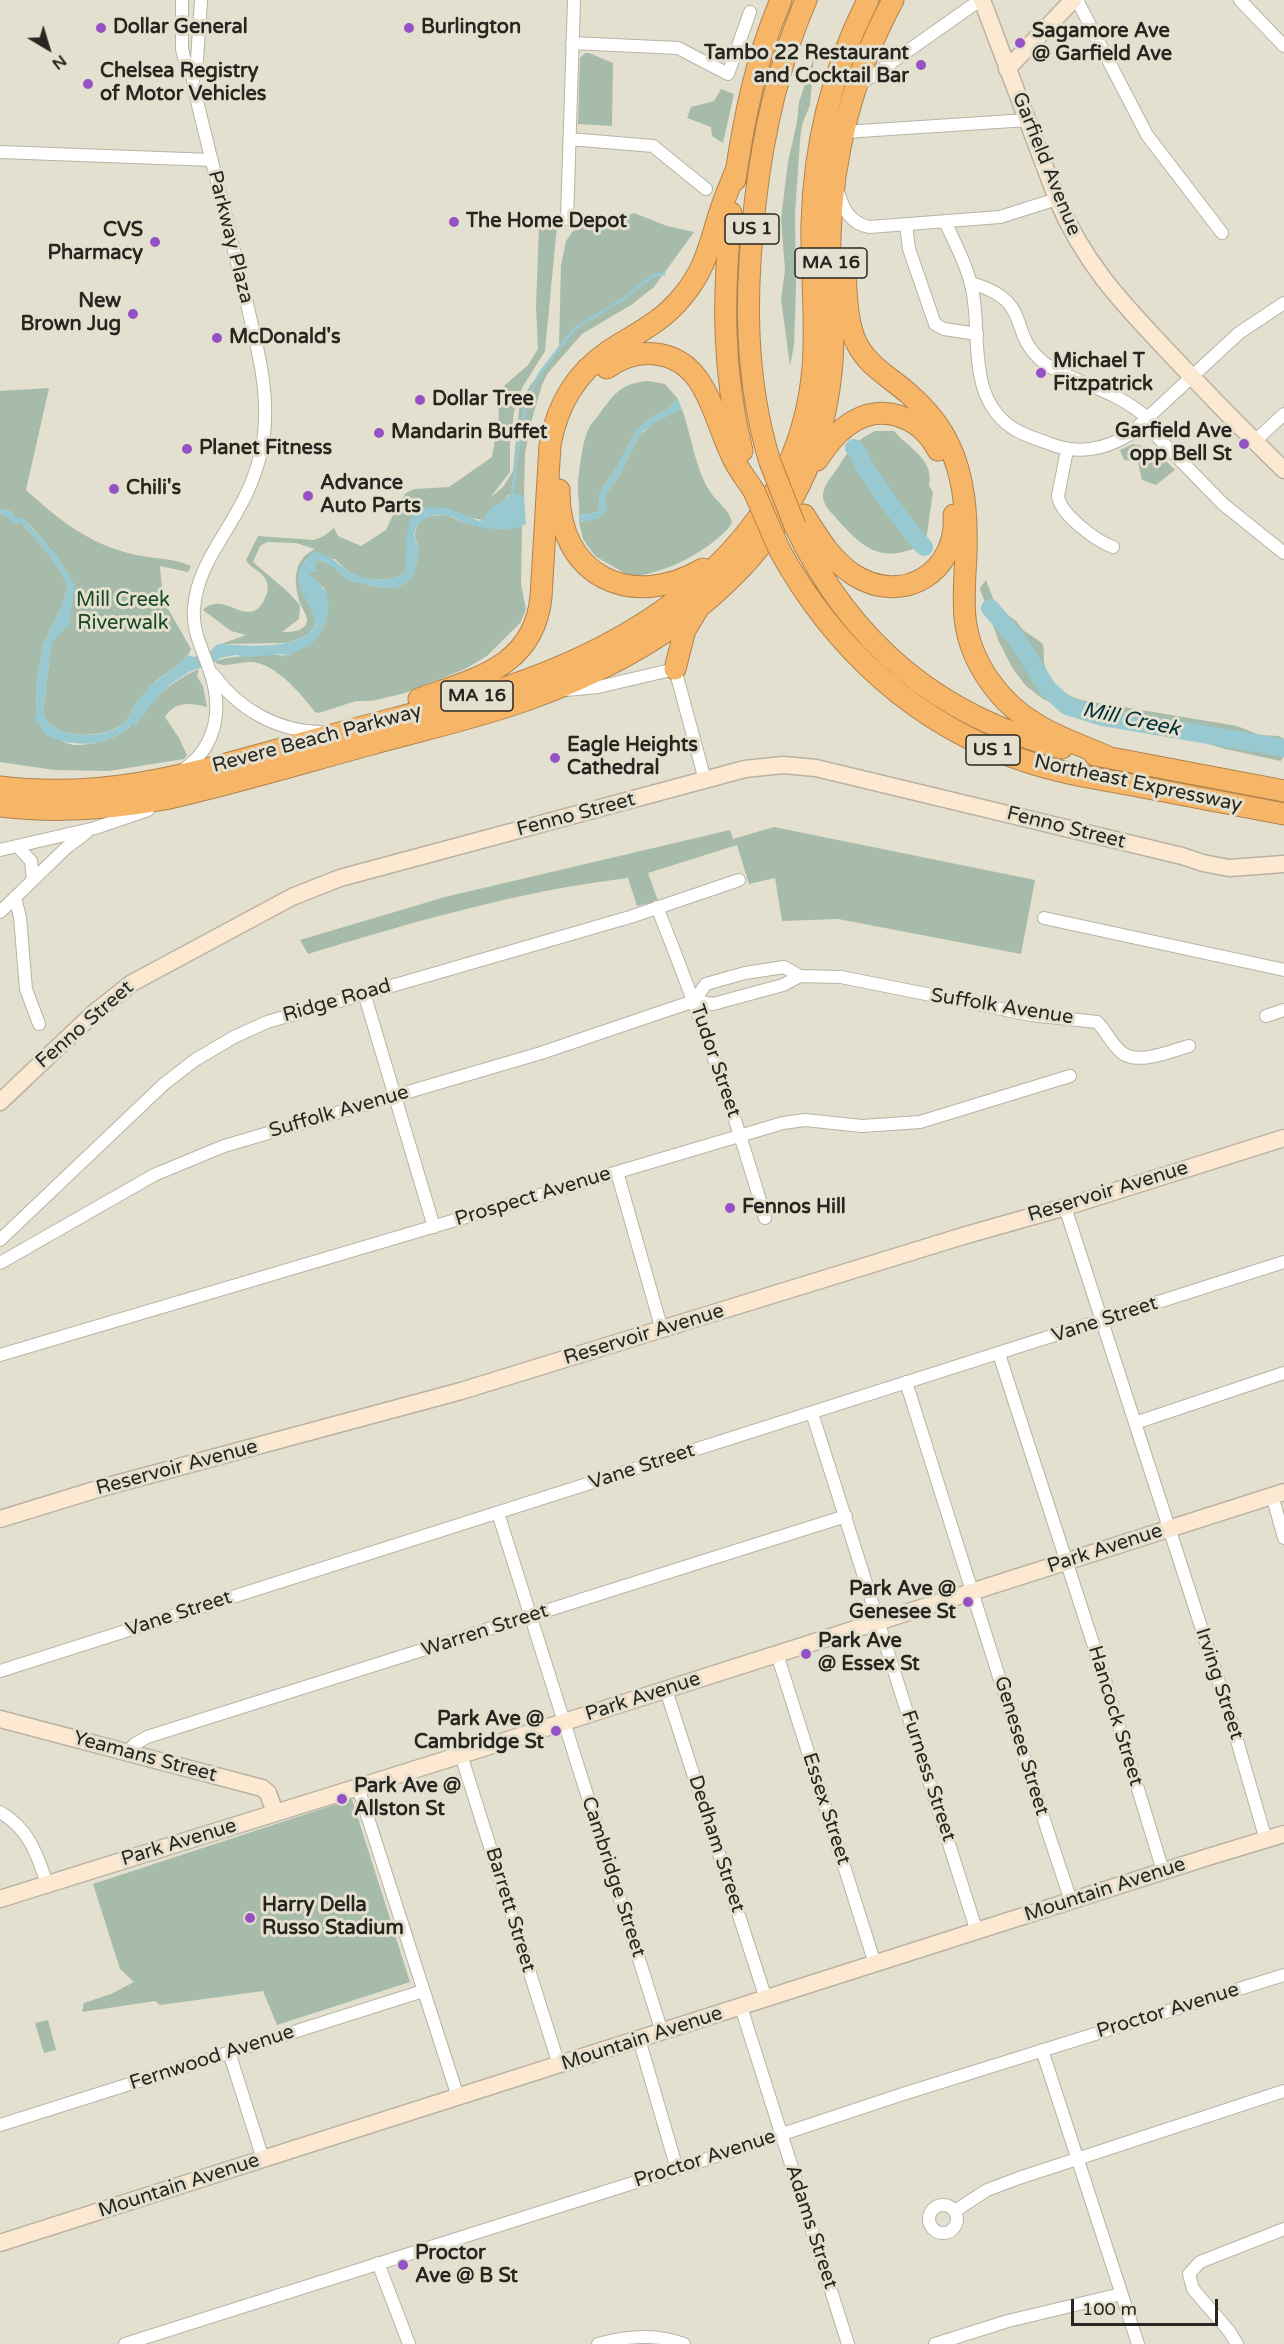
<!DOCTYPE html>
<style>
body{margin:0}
#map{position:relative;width:1284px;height:2344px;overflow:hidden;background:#e4e0cf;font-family:"Varela Round",sans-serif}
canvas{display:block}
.north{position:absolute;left:18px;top:18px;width:60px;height:60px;-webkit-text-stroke:4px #e4e0cf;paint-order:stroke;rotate:142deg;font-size:16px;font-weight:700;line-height:24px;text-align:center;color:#282620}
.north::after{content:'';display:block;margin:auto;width:21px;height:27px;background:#282620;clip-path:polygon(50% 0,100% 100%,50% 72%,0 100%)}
.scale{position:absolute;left:1071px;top:2299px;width:147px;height:27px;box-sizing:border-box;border:3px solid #282620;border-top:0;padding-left:8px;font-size:18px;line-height:21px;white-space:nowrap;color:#282620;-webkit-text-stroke:4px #e4e0cf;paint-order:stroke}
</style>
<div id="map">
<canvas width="1284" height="2344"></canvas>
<div class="north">N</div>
<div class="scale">100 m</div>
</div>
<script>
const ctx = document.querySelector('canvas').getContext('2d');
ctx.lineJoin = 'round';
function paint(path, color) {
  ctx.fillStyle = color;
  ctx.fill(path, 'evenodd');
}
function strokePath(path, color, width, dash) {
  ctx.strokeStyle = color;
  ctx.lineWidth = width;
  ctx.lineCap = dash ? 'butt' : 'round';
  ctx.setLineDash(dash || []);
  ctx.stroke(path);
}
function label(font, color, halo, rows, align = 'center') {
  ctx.font = font + ' "Varela Round",sans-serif';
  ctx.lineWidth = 6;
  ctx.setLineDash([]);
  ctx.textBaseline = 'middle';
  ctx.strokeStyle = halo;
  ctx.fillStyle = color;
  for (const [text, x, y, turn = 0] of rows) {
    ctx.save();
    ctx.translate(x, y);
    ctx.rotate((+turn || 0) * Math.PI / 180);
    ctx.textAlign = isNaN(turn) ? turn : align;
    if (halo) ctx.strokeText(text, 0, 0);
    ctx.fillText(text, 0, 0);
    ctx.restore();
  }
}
paint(new Path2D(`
 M585,53H589L613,63L612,126L578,124L580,58Z
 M814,57L810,105L802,125L800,140L795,214L796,288L794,345L790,366L781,299L785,270L781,219L788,162L797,122L799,102Z
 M721,89L734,94L723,143L712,136L711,127L687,118L691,107L714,101Z
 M634,213L667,226L694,232L654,287L631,305L582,334L547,374L542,385L532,419L525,453L524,496L508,495L505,500L491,508L483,520L462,516L417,513L405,573C390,583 365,581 349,572C344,568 339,563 335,559L304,560L316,623C311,636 298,640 286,643L221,644L246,635L231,631L203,610C224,588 250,633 265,598C268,592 269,586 266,580C262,571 251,569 246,560L258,536L314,540L324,536L334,528L338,536L361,546L386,530L398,504L406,493L414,489L449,487L492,457L499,416L497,392L528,365L538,349L536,307L539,225L558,215L545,351L522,388L514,412L510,444V472L490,498L503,487L513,471L520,400L559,346L561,265L566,241L573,231L580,226L594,227L609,216L628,215ZM267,542L296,543L315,549C293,560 293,580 300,603C302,608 307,615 307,621C305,632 291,632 282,632L299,619L300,605L288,592L253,562L260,546Z
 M648,381L665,384L678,399L668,409L650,418L636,431L614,472L600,492L598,512L579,515C580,504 577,494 578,483C579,470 583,438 589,428C591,423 597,418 600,413C615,393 622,383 648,381Z
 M49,388L26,490C57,518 86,542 128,553C149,559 171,557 191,566L188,572L160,566L162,588L167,607L191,649C184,665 167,671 154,683C148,689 141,696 136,704C132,710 129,718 124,723C105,740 54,740 43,714L51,644L69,622L74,585L58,558L29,524L16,518L10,511L0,509V391Z
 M682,409C691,434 696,472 711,493C717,502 729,509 732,522C728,531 720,536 713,542C687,562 662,572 631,577L595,556L583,539L579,522L599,518L605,495L618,478L637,439L653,423Z
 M875,431H894C908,448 935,459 929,486L933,492L926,541C921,547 914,549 906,551C874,561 856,540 836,518C830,511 822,504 823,494C824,484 834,474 839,466C848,450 858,439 875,431Z
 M1133,444L1153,448L1175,470L1156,485L1142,480L1138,462L1124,460L1120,450Z
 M0,514L10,518L14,524L21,523C40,544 56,560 68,586L63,603L42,647V656L37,675L36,720C42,725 49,736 57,739C62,741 70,745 75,745C94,745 120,739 132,724H136C151,699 172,680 199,669L197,676L203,686L207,707C193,703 175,700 165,717L179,738L187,755L184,759L109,771L54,770L0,762Z
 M448,515C468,528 498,531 522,526L521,584L526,609L521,622L487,656L465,669L405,693L372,701H356L319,713L315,712C301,694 274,661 249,662C237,662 227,668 216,663V661C225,656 281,652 288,657L291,653C319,644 335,619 324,588L309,576V573L315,571L316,562L320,560C324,563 330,564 334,567C343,574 347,584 359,582C375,588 404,594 413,574C417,565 417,557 419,547C411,535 416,523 428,516Z
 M986,580L996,606L1016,621L1023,630L1042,643C1045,648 1043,655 1044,661C1047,683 1061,693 1081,700L1237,726L1260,735L1279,736L1284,739V756L1281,761L1225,749L1182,736L1081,715L1043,699L1026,686L1013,669L999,642L981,592L980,588Z
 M774,827L1035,880L1021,954L838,919L782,921L775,878L749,884L737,845L648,873L658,901L637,906L628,878C519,891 413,922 308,954L300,940L445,897L730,830L733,839Z
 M352,1799L410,1982L277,2025L263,1991L160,2005L155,2001L82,2012L84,2003L111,1994L134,1982L120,1969L93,1884Z
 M48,2020L56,2050L44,2053L35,2023Z`), '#a6bba9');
paint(new Path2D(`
 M678,399L682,409L654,423L645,430L637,439L618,478L605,495C605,500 608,506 606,510C603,520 587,521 579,522V515L598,512L600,492L614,472L636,431L650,418L668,409Z
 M516,493L524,496L526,524C511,533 483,529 467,524C460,522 453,516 446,515C426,512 405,528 419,547C417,557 417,566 413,575C404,594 375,588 359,582C346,584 343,574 334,568C330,565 324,563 320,560L316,562V569L309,575C330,589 334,608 322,629C320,631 321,635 319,637C314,643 299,651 291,653L288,658L283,654L249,657L236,655L220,658L214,663L189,672L172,683L160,694L137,723L136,727L135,724H132C111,748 72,748 46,735L36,720L31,721L36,717L37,675L42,656V647L63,603L68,586C57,561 39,543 21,523L14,524L10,518L0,514V509L10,511L16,518H23L26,521L58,558L72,580L75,590L68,626L51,644L43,714C54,740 107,741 125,722C130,716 133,708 137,702C141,695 147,690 153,684C164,674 179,667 188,655L194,657L211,651L216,645L221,644C245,646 305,651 316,624C311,595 281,581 313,552C333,555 335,563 350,572C366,581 390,583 405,573L407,533L412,513L426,507L447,508L479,521L483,520L491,508L505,500L508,496Z`), '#98c8d0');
strokePath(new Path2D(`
 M512,495L520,434L527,400L540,373L574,329L623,299L654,275L664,274`), '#98c8d0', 3);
strokePath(new Path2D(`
 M854,448C861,456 862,464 868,472C886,498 903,524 924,547
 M990,608L1016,638L1048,689L1067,706L1102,717L1284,748`), '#98c8d0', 18);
const street = new Path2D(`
 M182,0V49L186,65L192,75C196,101 204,128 210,154C223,204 235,254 247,304C257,347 269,389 264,434C261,460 251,487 238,510C220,543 197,570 194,608C192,631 202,648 209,669C223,706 218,746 183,770
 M1077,0L1147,135L1222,233
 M1240,0L1284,46
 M572,43L678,48L728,74L750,12
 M192,75L197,60L201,0
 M858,86L980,0
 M844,132L1028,120
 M569,139L653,146L706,189
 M0,152L212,160
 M838,191C843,209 850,223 869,227L1000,217L1057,199
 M567,219L574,0
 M945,221C955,244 969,269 973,294C981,339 967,399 1014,429C1024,435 1036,439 1048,443C1076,455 1105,450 1130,434L1239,333L1284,303
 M906,225L909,249L935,324L944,329L977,334
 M971,283C1035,302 1006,330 1042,361C1052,370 1064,374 1075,379C1101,390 1127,399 1148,419
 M1144,423L1223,504L1284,553
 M1254,442L1284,414
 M1067,450L1058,496C1060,514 1096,541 1113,547
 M213,674C238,709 277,731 320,732
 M565,690L598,687L675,669L705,780
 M18,847L31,861L33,880
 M0,850L95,828L148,810
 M15,898L20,917L26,989L39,1024
 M657,907C698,1010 735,1112 765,1218
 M0,912L66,848L86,833
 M1044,918L1284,970
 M364,993L434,1227
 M694,1001L706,984L745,973L784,967L800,976L841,977L1031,1015L1097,1022C1106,1031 1111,1043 1121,1052C1137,1066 1171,1051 1189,1046
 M1266,1016L1284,1010
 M617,1172L662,1330
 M1065,1207L1229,1713L1266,1840
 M0,1240L164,1084L195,1060L234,1037L267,1022L630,917L739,880
 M0,1263L154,1175L224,1146L541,1053L694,1001L713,1004L783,985L800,976
 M999,1354L1102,1671L1163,1871
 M0,1355L783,1123L805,1120L862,1126L920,1122L1070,1076
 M906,1382L1047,1829L1071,1901
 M812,1413L977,1932
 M1135,1423L1284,1373
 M1272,1495L1284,1538
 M498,1513L662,2032
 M777,1654L875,1964
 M0,1671L1284,1262
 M666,1690L766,1999
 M128,1751L135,1744L147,1737L846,1516
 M461,1755L559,2065
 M358,1787L458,2097
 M0,1812C29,1829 37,1854 47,1884
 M741,2007L848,2344
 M639,2039L677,2169
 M1042,2050L1138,2344
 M229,2052L263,2159
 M0,2125L423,1991
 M929 2219a14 14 0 1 1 28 0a14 14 0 1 1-28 0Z
 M955,2211L987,2190L1019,2178L1284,2091
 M378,2263L409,2344
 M125,2344L677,2169L903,2094L1284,1975
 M598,2344C626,2336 656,2333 684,2344
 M935,2344L1008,2321L1121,2294
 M1237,2344L1229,2331L1193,2289L1189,2274L1200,2262L1284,2229`);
const secondary = new Path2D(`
 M982,0L1057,199C1085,266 1126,307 1175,359C1211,397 1247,434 1284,470
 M1007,69L1073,0
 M0,1102L94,1013L132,983L292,897L340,878L745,769L783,765L816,768L1182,856L1203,863L1229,868L1284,864
 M0,1519L101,1488L461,1391L963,1236L1065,1207L1284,1138
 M0,1719L262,1788L268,1793L275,1813
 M0,1899L461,1755L1284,1492
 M0,2243L1208,1857L1284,1834`);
const highway = new Path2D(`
 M735,180C744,118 756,58 781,0
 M731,213C723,296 722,369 742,451
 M844,264C847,289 845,321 857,344C868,366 891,378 909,394C925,408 939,424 948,443C965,477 967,517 966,554C965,575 963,597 965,618C970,663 1000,704 1039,726C1061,739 1086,747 1110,758
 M607,368C621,358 637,352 655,354C707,359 713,418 732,456C737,468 747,480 754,491
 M817,460C826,447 835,434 848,425C880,401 920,416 938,450
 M770,462C744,377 745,292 755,204C763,133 778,65 806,0
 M559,490C558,576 631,611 703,569
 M804,515C818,537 831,560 854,575C903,606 958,572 954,515
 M795,526C850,642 938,717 1062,748
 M779,549C833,648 917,726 1025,761C1060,773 1096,778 1132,785C1182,795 1233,804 1284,814
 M675,669L685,630L697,610
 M419,699C475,679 534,667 541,597L550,445C557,406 576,373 609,351C635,334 662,322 682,297C705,270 709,247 719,215C724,199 731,183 737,168
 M1095,755L1284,791
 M0,787C114,801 206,769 314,740C374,723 435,709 495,691C648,642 798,542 813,368C817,320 811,272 812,223C814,146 833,69 868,0
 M0,806C55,813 111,809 165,799C236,783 305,762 375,743C426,729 479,717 529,699C680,645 814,542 831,373C836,328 829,283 830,237C832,155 854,72 893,0`);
strokePath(street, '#b8b3a4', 14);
strokePath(secondary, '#b8b3a4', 19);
strokePath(highway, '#af834e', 23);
strokePath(street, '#fff', 12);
strokePath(secondary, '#fde9d1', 16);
strokePath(highway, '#f7b567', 21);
const highwayBridge = new Path2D(`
 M770,462L795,526
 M754,491L779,549`);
strokePath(highwayBridge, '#af834e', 23, []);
strokePath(highwayBridge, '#f7b567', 21);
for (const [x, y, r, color] of [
 [101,28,6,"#9651c5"],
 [409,28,6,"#9651c5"],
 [1020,43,6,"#9651c5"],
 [921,65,6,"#9651c5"],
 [88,84,6,"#9651c5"],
 [454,222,6,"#9651c5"],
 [155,242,6,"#9651c5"],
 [133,314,6,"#9651c5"],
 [217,338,6,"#9651c5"],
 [1041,373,6,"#9651c5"],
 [420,400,6,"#9651c5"],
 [379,433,6,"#9651c5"],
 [1244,444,6,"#9651c5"],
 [187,449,6,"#9651c5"],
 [114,489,6,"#9651c5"],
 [308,496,6,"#9651c5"],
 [555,758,6,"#9651c5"],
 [730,1208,6,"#9651c5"],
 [968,1602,6,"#9651c5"],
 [806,1654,6,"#9651c5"],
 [556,1731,6,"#9651c5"],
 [342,1799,6,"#9651c5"],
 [250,1918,6,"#9651c5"],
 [403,2265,6,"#9651c5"]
]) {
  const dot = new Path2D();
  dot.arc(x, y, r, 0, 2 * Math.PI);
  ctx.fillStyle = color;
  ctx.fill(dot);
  strokePath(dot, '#e4e0cf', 2);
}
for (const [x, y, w] of [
 [752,229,54],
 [831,263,72],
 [477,696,72],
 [993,750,54]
]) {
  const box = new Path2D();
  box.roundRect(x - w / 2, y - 15, w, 30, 4.5);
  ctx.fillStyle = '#e4e0cf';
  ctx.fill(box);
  strokePath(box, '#282620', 1.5);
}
label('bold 18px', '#282620', null, [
 ["US 1",752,229],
 ["MA 16",831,263],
 ["MA 16",477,696],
 ["US 1",993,750]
]);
label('bold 20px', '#282620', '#e4e0cf', [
 ["Dollar General",113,28],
 ["Burlington",421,28],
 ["Sagamore Ave",1032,32],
 ["@ Garfield Ave",1032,55],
 ["Tambo 22 Restaurant",909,54,"right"],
 ["and Cocktail Bar",909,77,"right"],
 ["Chelsea Registry",100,72],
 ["of Motor Vehicles",100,95],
 ["The Home Depot",466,222],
 ["CVS",143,231,"right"],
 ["Pharmacy",143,254,"right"],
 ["New",121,302,"right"],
 ["Brown Jug",121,325,"right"],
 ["McDonald's",229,338],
 ["Michael T",1053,362],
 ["Fitzpatrick",1053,385],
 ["Dollar Tree",432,400],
 ["Garfield Ave",1232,432,"right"],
 ["opp Bell St",1232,455,"right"],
 ["Mandarin Buffet",391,433],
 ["Planet Fitness",199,449],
 ["Advance",320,484],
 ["Auto Parts",320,507],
 ["Chili's",126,489],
 ["Eagle Heights",567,746],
 ["Cathedral",567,769],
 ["Fennos Hill",742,1208],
 ["Park Ave @",956,1590,"right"],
 ["Genesee St",956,1613,"right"],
 ["Park Ave",818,1642],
 ["@ Essex St",818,1665],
 ["Park Ave @",544,1720,"right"],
 ["Cambridge St",544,1743,"right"],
 ["Park Ave @",354,1787],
 ["Allston St",354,1810],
 ["Harry Della",262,1906],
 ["Russo Stadium",262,1929],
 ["Proctor",415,2254],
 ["Ave @ B St",415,2277]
], 'left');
label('20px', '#282620', '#e4e0cf', [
 ["Garfield Avenue",1046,164,68],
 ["Parkway Plaza",230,237,76],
 ["Revere Beach Parkway",317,739,-15],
 ["Northeast Expressway",1138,784,12],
 ["Fenno Street",576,815,-15],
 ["Fenno Street",1066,828,14],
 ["Ridge Road",337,1001,-16],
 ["Suffolk Avenue",1002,1007,9],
 ["Fenno Street",85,1025,-41],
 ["Tudor Street",715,1061,71],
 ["Suffolk Avenue",339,1112,-16],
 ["Reservoir Avenue",1108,1192,-17],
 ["Prospect Avenue",533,1197,-17],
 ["Vane Street",1105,1320,-18],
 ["Reservoir Avenue",644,1335,-17],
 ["Vane Street",642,1467,-18],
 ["Reservoir Avenue",177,1468,-15],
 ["Park Avenue",1105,1549,-18],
 ["Vane Street",179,1614,-18],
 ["Warren Street",485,1631,-18],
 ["Irving Street",1219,1684,72],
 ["Park Avenue",643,1697,-18],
 ["Hancock Street",1115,1716,73],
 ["Genesee Street",1021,1746,73],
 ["Yeamans Street",145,1757,15],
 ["Furness Street",928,1776,72],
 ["Essex Street",826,1809,72],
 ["Park Avenue",179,1843,-17],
 ["Dedham Street",716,1844,72],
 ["Cambridge Street",613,1877,72],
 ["Mountain Avenue",1105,1890,-18],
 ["Barrett Street",510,1910,73],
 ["Proctor Avenue",1168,2011,-17],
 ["Mountain Avenue",642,2039,-18],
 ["Fernwood Avenue",212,2058,-18],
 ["Proctor Avenue",705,2159,-18],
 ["Mountain Avenue",179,2186,-18],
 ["Adams Street",811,2227,72]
]);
label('20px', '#164823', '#e4e0cf', [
 ["Mill Creek",123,601],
 ["Riverwalk",123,624]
]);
label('italic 21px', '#002f36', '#e4e0cf', [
 ["Mill Creek",1131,720,12]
]);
</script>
